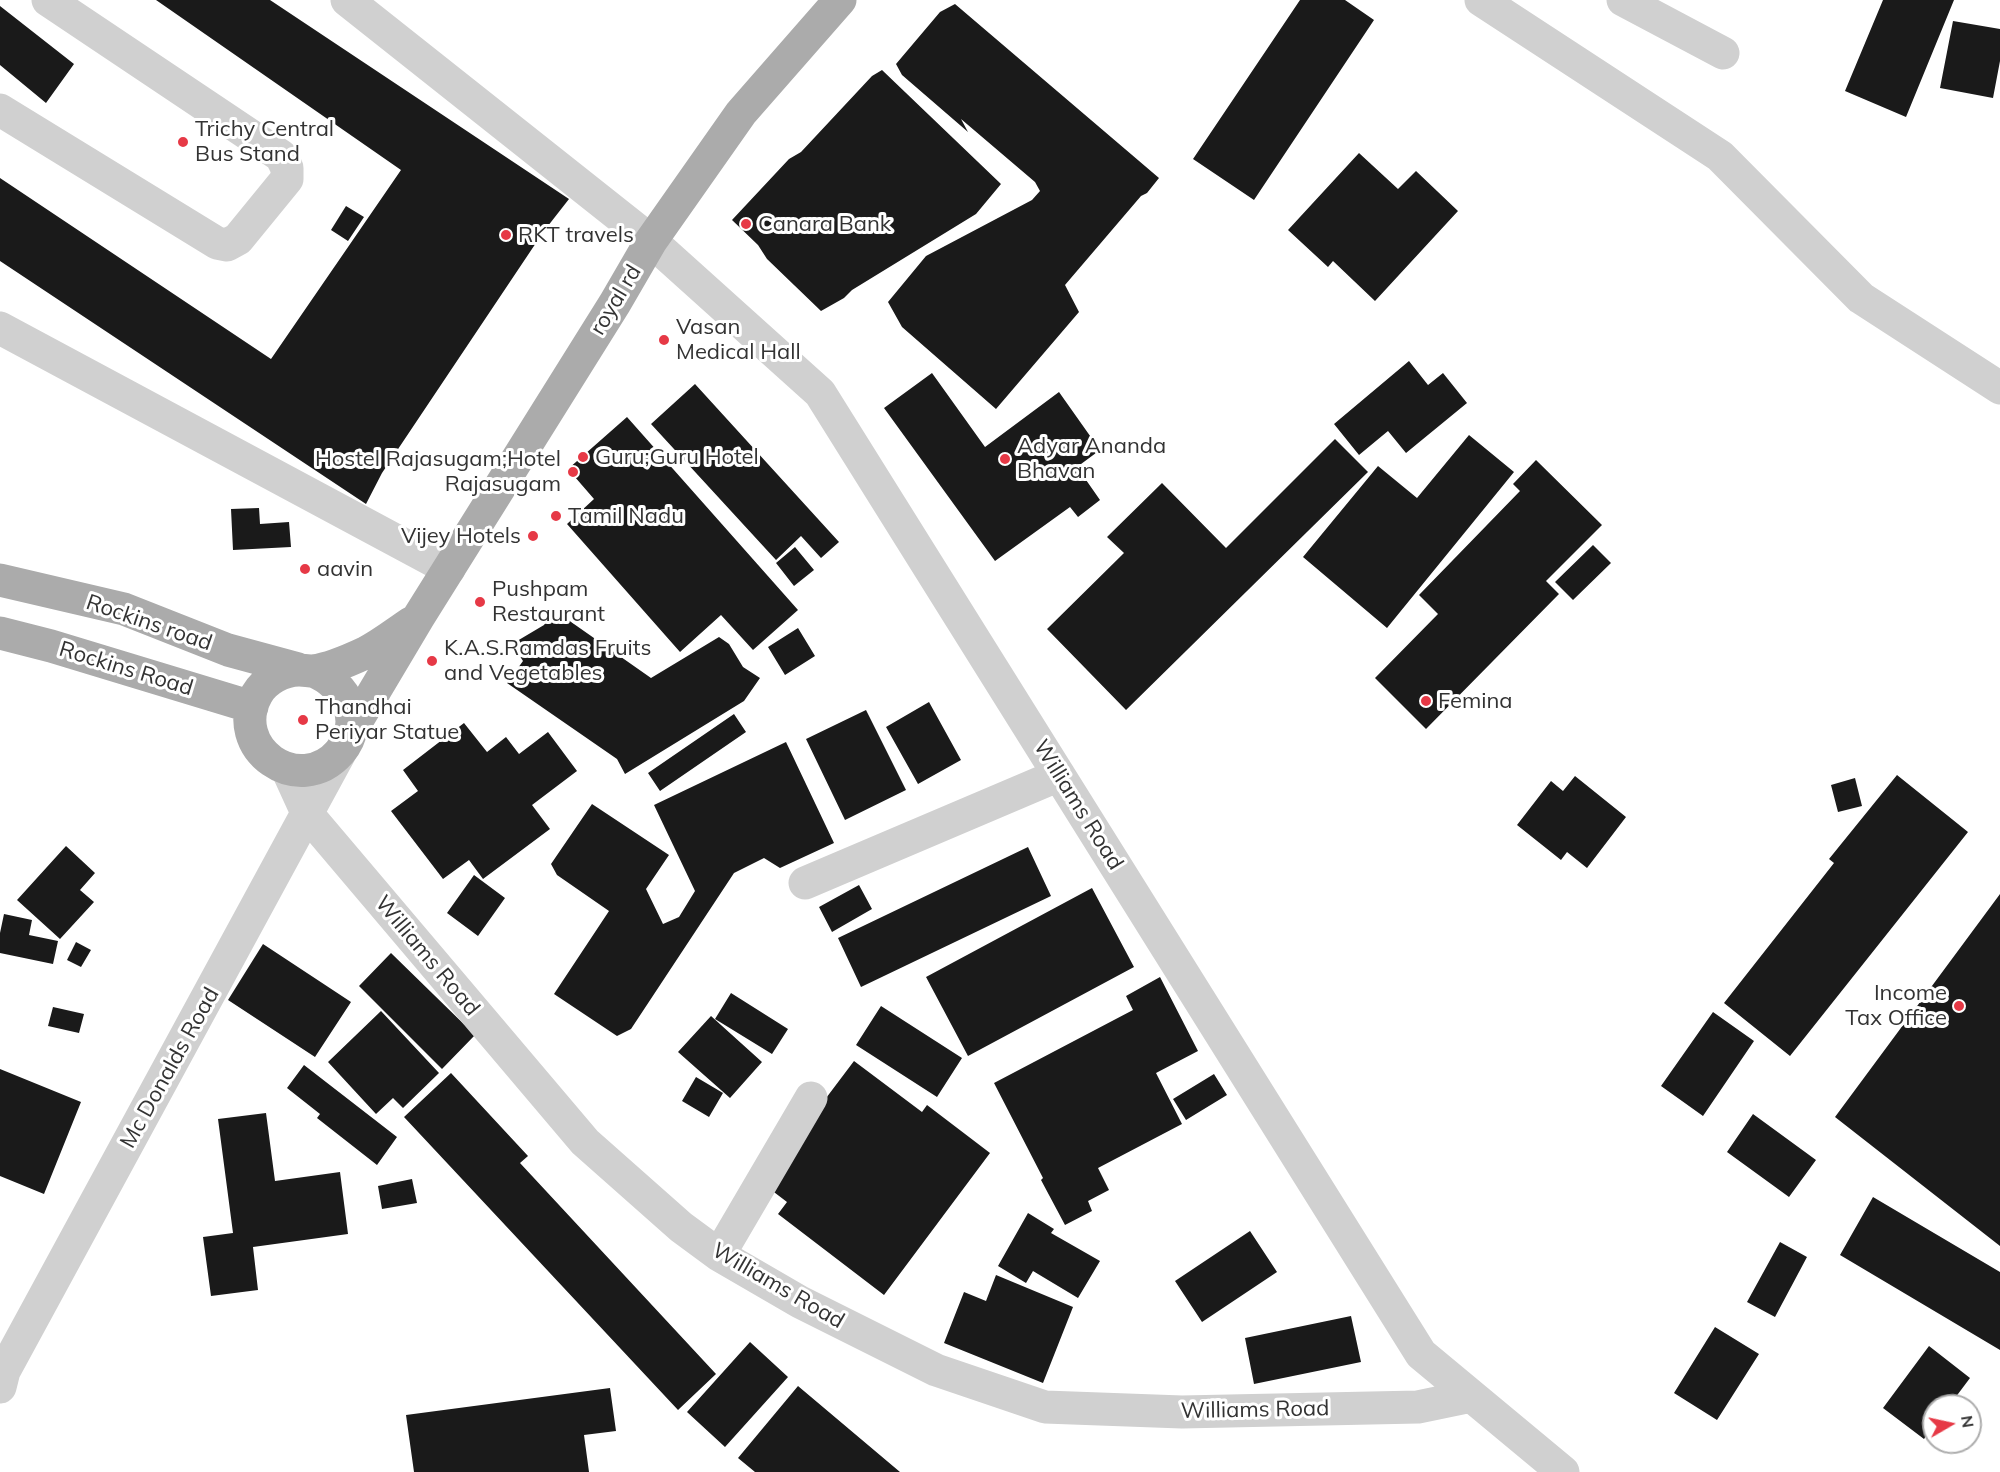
<!DOCTYPE html>
<style>
body{margin:0}
#map{position:relative;width:2000px;height:1472px;overflow:hidden;background:#fff;font-family:Mulish,sans-serif}
canvas{display:block}
.north{position:absolute;left:1922px;top:1394px;width:60px;height:60px;box-sizing:border-box;background:#fff;border:2px solid #adadad;border-radius:50%;rotate:81deg;font-size:16px;font-weight:700;line-height:24px;text-align:center;color:#333}
.north::after{content:'';display:block;margin:auto;width:21px;height:27px;background:#e63946;clip-path:polygon(50% 0,100% 100%,50% 72%,0 100%)}
</style>
<div id="map">
<canvas width="2000" height="1472"></canvas>
<div class="north">N</div>
</div>
<script>
const ctx = document.querySelector('canvas').getContext('2d');
ctx.lineJoin = 'round';
function paint(path, color) {
  ctx.fillStyle = color;
  ctx.fill(path, 'evenodd');
}
function strokePath(path, color, width, dash) {
  ctx.strokeStyle = color;
  ctx.lineWidth = width;
  ctx.lineCap = dash ? 'butt' : 'round';
  ctx.setLineDash(dash || []);
  ctx.stroke(path);
}
function label(font, color, halo, rows, align = 'center') {
  ctx.font = font + ' Mulish,sans-serif';
  ctx.lineWidth = 6;
  ctx.setLineDash([]);
  ctx.textBaseline = 'middle';
  ctx.strokeStyle = halo;
  ctx.fillStyle = color;
  for (const [text, x, y, turn = 0] of rows) {
    ctx.save();
    ctx.translate(x, y);
    ctx.rotate((+turn || 0) * Math.PI / 180);
    ctx.textAlign = isNaN(turn) ? turn : align;
    if (halo) ctx.strokeText(text, 0, 0);
    ctx.fillText(text, 0, 0);
    ctx.restore();
  }
}
paint(new Path2D(`
 M156,0H270L569,199L544,231L382,473L366,504L0,261V178L271,359L401,170Z
 M1300,0H1345L1374,20L1254,200L1193,159Z
 M1883,0H1954L1906,117L1845,91Z
 M955,4L1159,178L1147,193L1141,196L1065,285L1079,312L996,409L902,327L888,302L926,256L1032,200L1040,191L1035,182L961,119L968,132L902,75L896,64L940,12Z
 M0,6L74,64L46,103L0,65Z
 M1953,21L2000,29V61L1993,98L1940,88Z
 M882,70L1001,184L976,214L852,290L844,298L821,311L767,259L758,245L732,220L789,159L801,152L872,76Z
 M1359,153L1398,189L1416,171L1458,211L1375,301L1333,261L1328,267L1288,230Z
 M346,206L364,217L348,241L331,230Z
 M1409,361L1428,385L1443,373L1467,403L1406,453L1388,431L1359,455L1334,424Z
 M932,373L985,447L1059,392L1100,450L1077,467L1100,500L1078,517L1070,507L995,561L884,408Z
 M695,384L839,542L821,558L801,536L776,560L651,424Z
 M627,417L798,610L753,650L721,615L680,652L567,524L594,499L568,469Z
 M1469,435L1514,472L1387,628L1303,557L1378,466L1417,498Z
 M1335,439L1368,472L1126,710L1047,629L1124,553L1107,537L1162,483L1226,548Z
 M1536,460L1602,525L1546,581L1559,594L1426,729L1375,678L1438,614L1419,595L1520,491L1513,484Z
 M259,508L260,524L289,522L291,547L233,550L231,509Z
 M1593,545L1611,563L1573,600L1555,582Z
 M795,547L814,570L794,586L776,563Z
 M554,610L651,678L719,637L729,644L743,667L760,678L744,701L625,774L617,759L507,683L523,661L512,644L544,625Z
 M798,628L815,656L785,675L768,647Z
 M929,702L961,760L918,784L886,727Z
 M866,710L906,790L845,820L806,739Z
 M734,714L746,732L660,791L648,773Z
 M464,723L487,752L506,737L519,754L548,732L577,771L532,805L550,829L483,879L469,860L443,879L391,811L418,791L403,770Z
 M786,742L834,843L780,868L764,858L734,873L631,1029L617,1036L554,994L609,911L557,875L551,864L592,804L669,855L646,889L663,924L679,917L695,891L654,805Z
 M1897,775L1968,832L1790,1056L1724,1003L1834,863L1829,859Z
 M1575,776L1626,817L1587,868L1567,852L1561,860L1517,825L1551,781L1563,791Z
 M1855,778L1862,806L1838,812L1831,785Z
 M66,846L95,873L80,890L94,902L60,939L17,900Z
 M1028,847L1051,896L861,987L838,938Z
 M474,875L505,898L478,936L447,913Z
 M859,885L872,909L832,932L819,907Z
 M1092,888L1134,967L968,1056L926,977Z
 M2000,894V1246L1835,1117Z
 M4,914L32,920L29,935L58,941L53,964L0,953V933Z
 M76,942L91,950L81,967L67,960Z
 M263,944L351,1002L315,1057L228,1000Z
 M391,953L475,1035L442,1069L359,986Z
 M1160,977L1198,1051L1156,1073L1182,1124L1098,1168L1109,1190L1088,1201L1092,1211L1065,1225L1041,1180L1043,1178L994,1083L1133,1010L1126,996Z
 M731,993L788,1029L772,1054L715,1019Z
 M881,1006L962,1058L937,1097L856,1045Z
 M53,1007L84,1014L79,1033L48,1026Z
 M381,1011L439,1073L403,1108L393,1098L376,1114L328,1062Z
 M1713,1012L1754,1041L1703,1116L1661,1086Z
 M711,1016L762,1062L730,1098L678,1052Z
 M854,1061L922,1112L927,1105L990,1153L884,1295L778,1214L787,1202L762,1183Z
 M304,1065L397,1137L377,1165L317,1118L320,1114L287,1088Z
 M0,1069L81,1102L44,1194L0,1176Z
 M451,1073L528,1156L520,1163L716,1374L678,1410L404,1117Z
 M1214,1074L1227,1095L1186,1120L1173,1099Z
 M696,1077L723,1093L709,1117L682,1101Z
 M266,1113L275,1181L340,1172L348,1234L253,1247L258,1290L211,1296L203,1237L233,1233L218,1119Z
 M1753,1114L1816,1160L1789,1197L1727,1152Z
 M412,1179L417,1203L382,1209L378,1186Z
 M1873,1197L2000,1272V1350L1840,1255Z
 M1028,1213L1054,1229L1051,1233L1100,1261L1078,1298L1033,1271L1026,1283L998,1266Z
 M1250,1231L1277,1272L1202,1322L1175,1281Z
 M1780,1242L1807,1257L1775,1317L1747,1302Z
 M996,1275L1073,1307L1043,1383L944,1343L964,1292L986,1301Z
 M1351,1316L1361,1362L1254,1384L1245,1338Z
 M1715,1327L1759,1354L1717,1420L1674,1393Z
 M750,1342L788,1377L725,1447L687,1412Z
 M1929,1346L1970,1378L1949,1406H1934V1425L1924,1439L1883,1408Z
 M798,1386L900,1472H755L738,1458Z
 M610,1388L616,1431L584,1435L589,1472H414L406,1415Z`), '#1a1a1a');
strokePath(new Path2D(`
 M347,0L651,241L820,393L1421,1354L1563,1472
 M1481,0L1720,156L1861,298L2000,388
 M1623,0L1723,53
 M0,110L217,243L227,245L238,239L287,179V168L281,156L48,0
 M0,328L449,569
 M287,769L308,815L585,1142L681,1227L719,1255L800,1302L936,1370L1045,1407L1182,1412L1418,1407L1471,1396
 M805,883L1059,775
 M719,1255L811,1098
 M0,1387L4,1371L342,749`), '#d0d0d0', 33);
strokePath(new Path2D(`
 M0,580L124,609L228,650L298,669
 M0,633L51,646L252,707
 M313,671C346,684 366,721 340,752C299,799 227,748 257,694C265,680 283,670 299,670C304,670 309,671 313,671C330,669 350,660 365,653C381,645 396,633 411,623
 M349,734L418,618L615,303L651,241L741,113L840,0`), '#ababab', 33);
for (const [x, y, r, color] of [
 [183,142,6,"#e63946"],
 [746,224,6,"#e63946"],
 [506,235,6,"#e63946"],
 [664,340,6,"#e63946"],
 [583,457,6,"#e63946"],
 [1005,459,6,"#e63946"],
 [573,472,6,"#e63946"],
 [556,516,6,"#e63946"],
 [533,536,6,"#e63946"],
 [305,569,6,"#e63946"],
 [480,602,6,"#e63946"],
 [432,661,6,"#e63946"],
 [1426,701,6,"#e63946"],
 [303,720,6,"#e63946"],
 [1959,1006,6,"#e63946"]
]) {
  const dot = new Path2D();
  dot.arc(x, y, r, 0, 2 * Math.PI);
  ctx.fillStyle = color;
  ctx.fill(dot);
  strokePath(dot, '#fff', 2);
}
label('22px', '#333', '#fff', [
 ["Trichy Central",195,129],
 ["Bus Stand",195,154],
 ["Canara Bank",758,224],
 ["RKT travels",518,235],
 ["Vasan",676,327],
 ["Medical Hall",676,352],
 ["Adyar Ananda",1017,446],
 ["Bhavan",1017,471],
 ["Guru;Guru Hotel",595,457],
 ["Hostel Rajasugam;Hotel",561,459,"right"],
 ["Rajasugam",561,484,"right"],
 ["Tamil Nadu",568,516],
 ["Vijey Hotels",521,536,"right"],
 ["aavin",317,569],
 ["Pushpam",492,589],
 ["Restaurant",492,614],
 ["K.A.S.Ramdas Fruits",444,648],
 ["and Vegetables",444,673],
 ["Femina",1438,701],
 ["Thandhai",315,707],
 ["Periyar Statue",315,732],
 ["Income",1947,993,"right"],
 ["Tax Office",1947,1018,"right"]
], 'left');
label('22px', '#333', '#fff', [
 ["royal rd",616,300,-59],
 ["Rockins road",149,623,19],
 ["Rockins Road",126,669,17],
 ["Williams Road",1078,805,58],
 ["Williams Road",427,956,50],
 ["Mc Donalds Road",170,1068,-61],
 ["Williams Road",778,1286,30],
 ["Williams Road",1255,1410,-1]
]);
</script>
